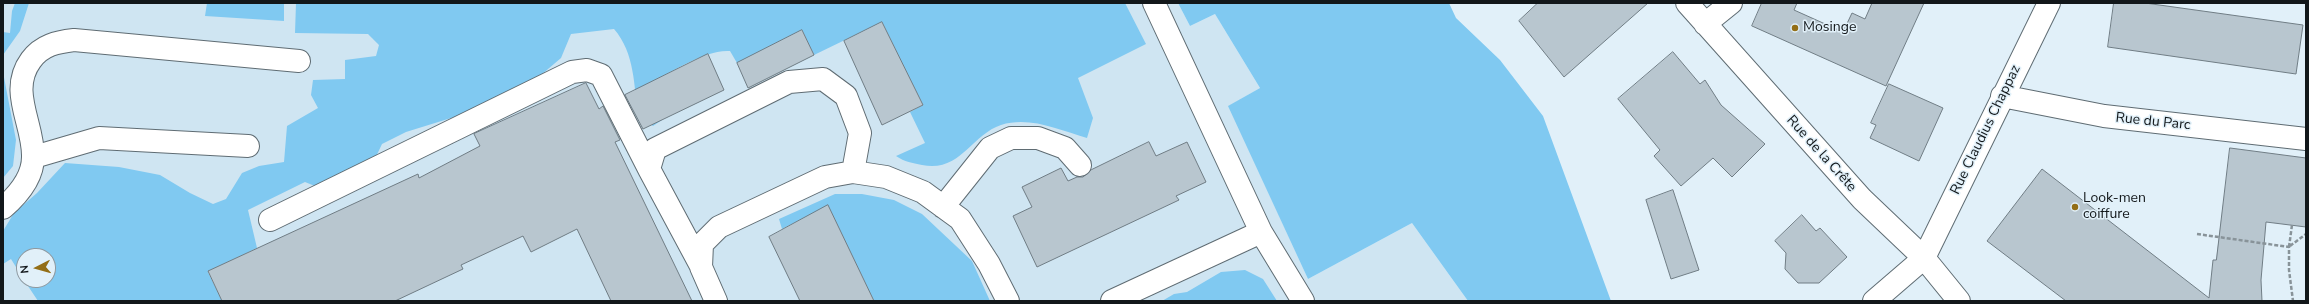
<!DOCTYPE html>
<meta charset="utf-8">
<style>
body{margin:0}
#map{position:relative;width:2309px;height:304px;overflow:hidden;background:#e1f0f9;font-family:"Nunito Sans",sans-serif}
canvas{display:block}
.frame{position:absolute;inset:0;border:4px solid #12171a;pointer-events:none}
.north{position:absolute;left:16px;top:248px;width:40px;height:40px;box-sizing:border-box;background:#e1f0f9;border:1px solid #8e99a0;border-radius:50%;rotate:264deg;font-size:11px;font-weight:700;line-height:16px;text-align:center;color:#12171a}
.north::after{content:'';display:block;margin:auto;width:14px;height:18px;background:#936e16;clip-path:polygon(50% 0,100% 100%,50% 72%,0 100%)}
</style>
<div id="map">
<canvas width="2309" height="304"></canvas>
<div class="frame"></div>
<div class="north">N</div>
</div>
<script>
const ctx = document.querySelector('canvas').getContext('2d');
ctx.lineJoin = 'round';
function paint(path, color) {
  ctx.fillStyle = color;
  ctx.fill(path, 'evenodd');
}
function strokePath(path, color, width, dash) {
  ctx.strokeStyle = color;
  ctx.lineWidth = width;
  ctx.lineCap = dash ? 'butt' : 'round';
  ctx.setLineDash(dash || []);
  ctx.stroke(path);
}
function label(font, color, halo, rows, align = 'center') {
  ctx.font = font + ' "Nunito Sans",sans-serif';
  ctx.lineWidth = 3;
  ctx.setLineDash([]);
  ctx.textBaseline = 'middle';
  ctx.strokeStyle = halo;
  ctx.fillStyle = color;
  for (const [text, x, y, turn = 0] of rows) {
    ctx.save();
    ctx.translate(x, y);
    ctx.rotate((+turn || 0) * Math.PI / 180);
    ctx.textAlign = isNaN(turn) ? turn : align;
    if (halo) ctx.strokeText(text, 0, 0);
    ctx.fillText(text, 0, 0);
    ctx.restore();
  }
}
paint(new Path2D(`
 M3,3H1178L1190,26L1215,14L1260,88L1229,106L1308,279L1412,223L1468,301H3ZM24,256H48V280H24Z`), '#cfe5f2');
paint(new Path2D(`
 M15,3H29L20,31L3,55V32L10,33L12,11Z
 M207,3H290H284V21L205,16Z
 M296,3H1125L1146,44L1078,78L1093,118L1087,138C1059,130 1030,116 1001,125C971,135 960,173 922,165C912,163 905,162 896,156L925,143L910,112L923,105L882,22L814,55L802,30L737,63L730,51C705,49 669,74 646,85L662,120L653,126L638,117C634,86 635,53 614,29L571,34L561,58L541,75L464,114L406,132L382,144L363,184L337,195L305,182L248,210L257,248L208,272L222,301H38L24,280H48V256H24V280L11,259L3,264V231L14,213L37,193L65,163L119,167L160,175L190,193L213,204L226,199L242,173L259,166L284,162L287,126L318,108L311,95L313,80L345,79V60L376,56L379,45L368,34L295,33Z
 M1178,3H1449L1456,18L1500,60L1543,116L1611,301H1468L1412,223L1308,279L1228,106L1260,88L1215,14L1190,26Z
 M3,72L16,140L13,166L3,178Z
 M835,194H862L894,200L922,214L972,261L990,301H874L828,206L782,229L779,219Z
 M1245,270L1263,279L1277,301H1162L1174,294L1187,292L1221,272Z`), '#80c9f1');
const building = new Path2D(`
 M1538,3H1648L1564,77L1519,21Z
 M1762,3H1797L1794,10L1843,32L1852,13L1865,19L1872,3H1924L1886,86L1752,26Z
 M2114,3H2145L2303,25L2296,74L2108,47Z
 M882,22L923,105L882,125L844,41Z
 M802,30L814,55L748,88L737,63Z
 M1673,52L1700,84L1705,80L1721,105L1765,144L1732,177L1713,158L1681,186L1654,156L1660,150L1618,99Z
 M708,54L724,90L643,129L625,95Z
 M586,83L599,109L603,106L620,140L615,142L692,301H611L577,229L531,252L523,236L461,265L463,269L395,301H222L208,271L418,174L419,178L480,146L474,134Z
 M1889,84L1943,108L1919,161L1870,138L1876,125L1871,123Z
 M1149,142L1156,156L1187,142L1206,182L1176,196L1179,200L1037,267L1013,216L1032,207L1022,187L1061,168L1068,181L1077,177H1083L1091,170Z
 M2230,148L2306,158V227L2266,222L2261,280L2262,301H2066L1987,241L2042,169L2209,298L2213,260H2216Z
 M1673,190L1699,270L1671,279L1646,200Z
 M828,205L874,301H800L769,237Z
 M1802,215L1816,231L1820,228L1847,257L1819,283H1798L1785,269L1786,253L1775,241Z`);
paint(building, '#b8c6cf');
strokePath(building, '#707d85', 1);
const minor = new Path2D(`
 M1154,3L1261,232L1303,301
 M1687,3L1862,199L1924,258L1959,301
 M1705,24L1731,3
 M2002,96L2104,116L2306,139
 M34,157L99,138L248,146
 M943,207L990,148L1011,138H1038L1065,148L1080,165
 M3,208C18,195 33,178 33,157C34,124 8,91 31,60C42,45 57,42 74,40L299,61
 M270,220L572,72L587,70L601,75L649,169
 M701,266L649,169L655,149L789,82L823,79L846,96L860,133L853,172
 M716,301L701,267L702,244L719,227L825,177L853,172L886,177L923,192L960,219L989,264L1008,301
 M1112,301L1261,232
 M1874,301L1924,258L2049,3`);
strokePath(minor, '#5f6c73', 24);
strokePath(new Path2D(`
 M2197,234L2289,247V270L2293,301
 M2290,246L2306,234
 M2289,247L2292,225`), '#889399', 2.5, [4, 2]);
strokePath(minor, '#fff', 22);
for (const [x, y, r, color] of [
 [1795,28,4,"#936e16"],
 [2075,207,4,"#936e16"]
]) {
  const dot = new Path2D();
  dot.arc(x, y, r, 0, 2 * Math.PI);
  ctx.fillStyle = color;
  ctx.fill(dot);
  strokePath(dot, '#e1f0f9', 1.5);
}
label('14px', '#12171a', '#e1f0f9', [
 ["Mosinge",1803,28],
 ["Look-men",2083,199],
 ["coiffure",2083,215]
], 'left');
label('14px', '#12171a', '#e1f0f9', [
 ["Rue du Parc",2153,122,6],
 ["Rue Claudius Chappaz",1986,130,-64],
 ["Rue de la Crête",1821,154,48]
]);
</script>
